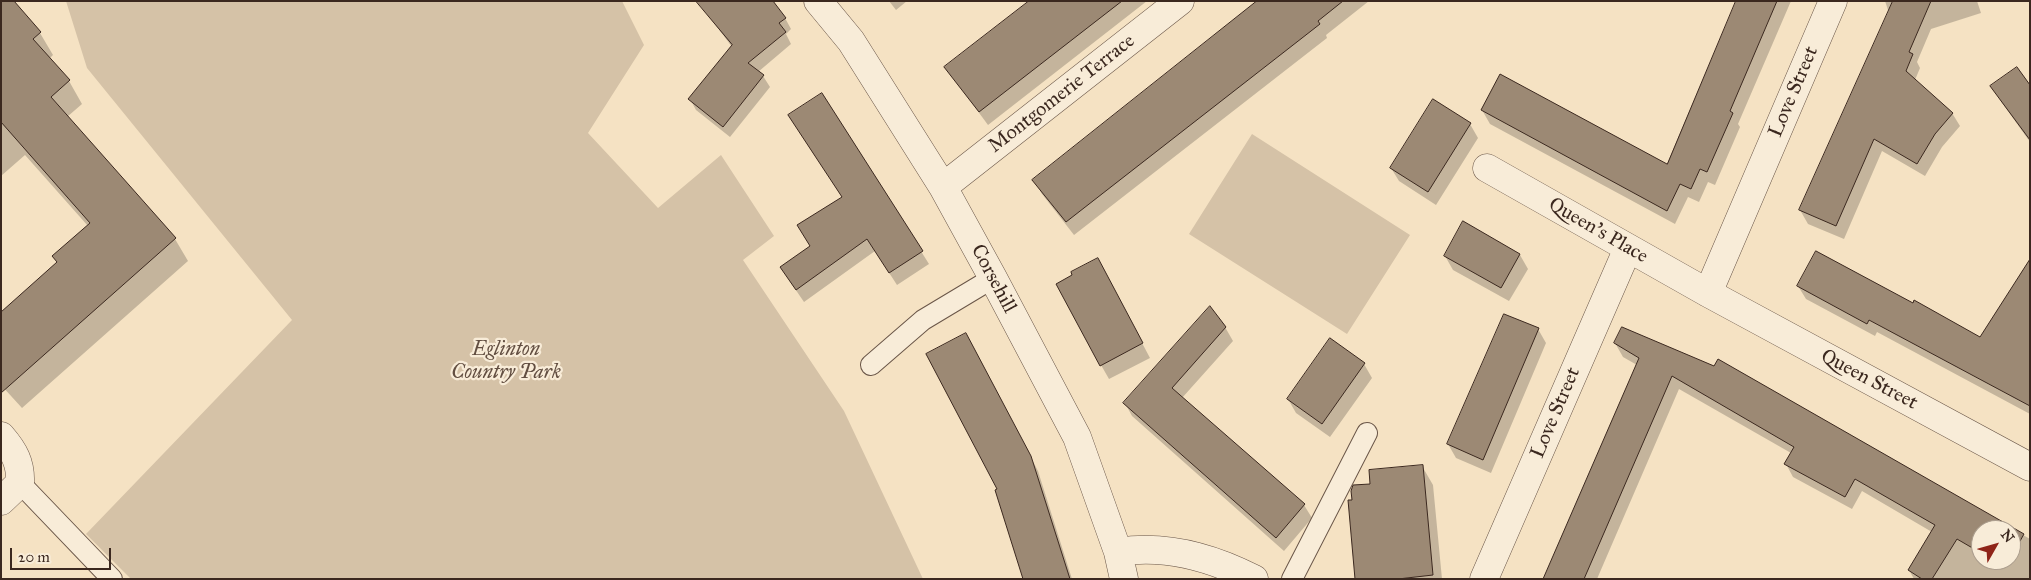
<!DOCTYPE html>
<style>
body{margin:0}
#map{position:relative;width:2031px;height:580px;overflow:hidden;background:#f5e2c3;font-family:"IM FELL Great Primer",serif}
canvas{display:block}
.frame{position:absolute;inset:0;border:2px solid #3b281f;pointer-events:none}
.north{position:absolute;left:1971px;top:520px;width:50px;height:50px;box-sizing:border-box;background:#f8ecd8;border:1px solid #ac9e8e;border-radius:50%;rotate:52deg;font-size:14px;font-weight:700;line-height:20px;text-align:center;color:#3b281f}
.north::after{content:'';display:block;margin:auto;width:18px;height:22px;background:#8f2418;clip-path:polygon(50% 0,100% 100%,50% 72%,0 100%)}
.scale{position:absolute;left:10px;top:548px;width:101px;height:22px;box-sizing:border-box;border:2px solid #3b281f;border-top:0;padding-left:6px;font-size:15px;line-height:18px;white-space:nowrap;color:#3b281f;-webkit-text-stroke:4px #f8ecd8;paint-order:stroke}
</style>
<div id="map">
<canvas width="2031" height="580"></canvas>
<div class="frame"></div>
<div class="north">N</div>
<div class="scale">20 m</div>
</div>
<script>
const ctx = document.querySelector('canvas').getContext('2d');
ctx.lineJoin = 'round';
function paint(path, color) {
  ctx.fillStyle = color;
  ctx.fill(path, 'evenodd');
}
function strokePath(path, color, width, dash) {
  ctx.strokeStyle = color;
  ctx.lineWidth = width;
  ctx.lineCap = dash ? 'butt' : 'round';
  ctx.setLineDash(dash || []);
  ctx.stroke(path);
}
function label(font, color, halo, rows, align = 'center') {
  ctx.font = font + ' "IM FELL Great Primer",serif';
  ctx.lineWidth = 4.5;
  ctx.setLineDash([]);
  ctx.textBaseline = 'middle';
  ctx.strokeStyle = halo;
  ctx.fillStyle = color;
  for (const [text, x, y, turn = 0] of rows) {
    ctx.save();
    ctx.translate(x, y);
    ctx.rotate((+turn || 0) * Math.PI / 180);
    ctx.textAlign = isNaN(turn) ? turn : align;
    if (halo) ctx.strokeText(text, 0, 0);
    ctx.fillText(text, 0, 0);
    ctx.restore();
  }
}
paint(new Path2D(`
 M66,1H622L644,45L588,133L658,208L721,155L774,236L743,260L844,411L923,579H131L86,534L292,320L87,68Z
 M1252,134L1410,235L1347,334L1189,234Z`), '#d5c2a7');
paint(new Path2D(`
 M1,1L40,33L53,55L49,59L69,81L82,104L67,117L175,239L188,261L22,408L1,385L58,264L53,256L88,226L25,155L1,176Z
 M889,1H907L896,10Z
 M1031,1H1147L988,125L946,68Z
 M1257,1H1369L1326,35L1327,38L1074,235L1042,194L1034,180L1217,36L1215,34Z
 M1737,1H1791L1738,124L1740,127L1715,185L1708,182L1699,202L1688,197L1675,224L1490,124L1482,110L1668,166Z
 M1885,1H1977L1981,13L1931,29L1917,62L1920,68L1915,80L1952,113L1960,126L1942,147L1925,176L1882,151L1844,239L1808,224L1800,210L1889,13Z
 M706,12L785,18L791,29L786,34L791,44L758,72L763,76L770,87L730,137L696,110L690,99L732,47Z
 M1992,87H2030V142L2000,100Z
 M822,94L929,264L897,285L875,251L804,302L789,280L843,198Z
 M1470,124L1478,138L1436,205L1399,181L1391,168Z
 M1520,255L1528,269L1509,301L1453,270L1445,256Z
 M1105,273L1150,358L1109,379L1101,365Z
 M1798,286L1980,338L2030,303V414L1877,332L1875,336L1806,299Z
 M1225,327L1233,341L1182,398L1304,505L1312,518L1284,551L1132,416L1125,403Z
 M1538,329L1546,343L1491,473L1456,458L1448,444Z
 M1615,343L1714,368L1718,361L2030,539V579H1914L1909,570L1932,532L1862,491L1852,509L1793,477L1786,464L1791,453L1679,389L1597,579H1544L1637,365L1623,357ZM1981,530H2011V560H1981Z
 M974,348L1038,471L1072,579H1024L998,490Z
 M1364,364L1372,378L1330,437L1296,413L1288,399Z
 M1422,466L1433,485L1442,579H1357L1372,485Z`), '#0003');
const building = new Path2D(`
 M1,1H14L41,32L33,39L70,80L51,97L176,238L1,393V312L57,262L52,256L90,223L1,122Z
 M696,1H773L786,18L779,23L786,32L748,63L764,75L723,127L688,99L732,45Z
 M1029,1H1122L979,112L944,67Z
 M1257,1H1343L1318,21L1320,24L1066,222L1032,180Z
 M1736,1H1777L1730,111L1733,113L1707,172L1700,169L1691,189L1680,184L1667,211L1481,110L1500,74L1667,164Z
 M1893,1H1931L1909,52L1913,54L1906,71L1953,113L1935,134L1917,164L1874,139L1836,226L1799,210Z
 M2017,67L2030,85V140L1990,86Z
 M822,93L923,251L889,273L867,239L796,290L780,267L810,246L797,225L842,197L788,115Z
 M1433,99L1471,123L1428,192L1390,168Z
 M1463,221L1520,254L1501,288L1444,256Z
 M1816,251L1913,303L1914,300L1980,337L2030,259V406L1869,320L1867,324L1797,286Z
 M1098,258L1143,343L1100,366L1056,284L1072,275L1071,272Z
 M1210,306L1226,327L1172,388L1305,504L1276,538L1123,403Z
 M1504,314L1539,328L1483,460L1447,444Z
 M1622,327L1714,366L1718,359L2024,534L2011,557V530H1981V553L1957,539L1932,579H1922L1908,570L1935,525L1855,479L1845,497L1784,464L1794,447L1672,376L1584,579H1543L1639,358L1614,343Z
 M966,333L1031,456L1070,579H1023L995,490L997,489L926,354Z
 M1330,338L1365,363L1322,424L1287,399Z
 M1423,465L1433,575L1398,579H1355L1348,500H1352L1351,491L1353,485L1370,484L1369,470Z`);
paint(building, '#9c8974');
strokePath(building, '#3b281f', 1);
const lane = new Path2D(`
 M871,365L923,320L993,278
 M20,483L112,579
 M1292,579L1367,433`);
const street = new Path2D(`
 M818,1L851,41L943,187L993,278L1077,437L1118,552L1124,579
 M1487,168L1708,293L2030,467
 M943,187L1180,1
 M1708,293L1833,1
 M1,436C14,451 21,463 20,483L1,501
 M1118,552C1166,544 1211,557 1254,579
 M1484,579L1628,248`);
strokePath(lane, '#6a5648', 22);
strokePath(street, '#6a5648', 29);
strokePath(lane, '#f8ecd8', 20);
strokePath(street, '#f8ecd8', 28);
label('20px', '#3b281f', '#f8ecd8', [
 ["Love Street",1794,92,-67],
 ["Montgomerie Terrace",1062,94,-38],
 ["Queen's Place",1598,231,30],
 ["Corsehill",993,279,62],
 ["Queen Street",1869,380,28],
 ["Love Street",1556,413,-67]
]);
label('italic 20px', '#624e41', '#f8ecd8', [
 ["Eglinton",506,350],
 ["Country Park",506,373]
]);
</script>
